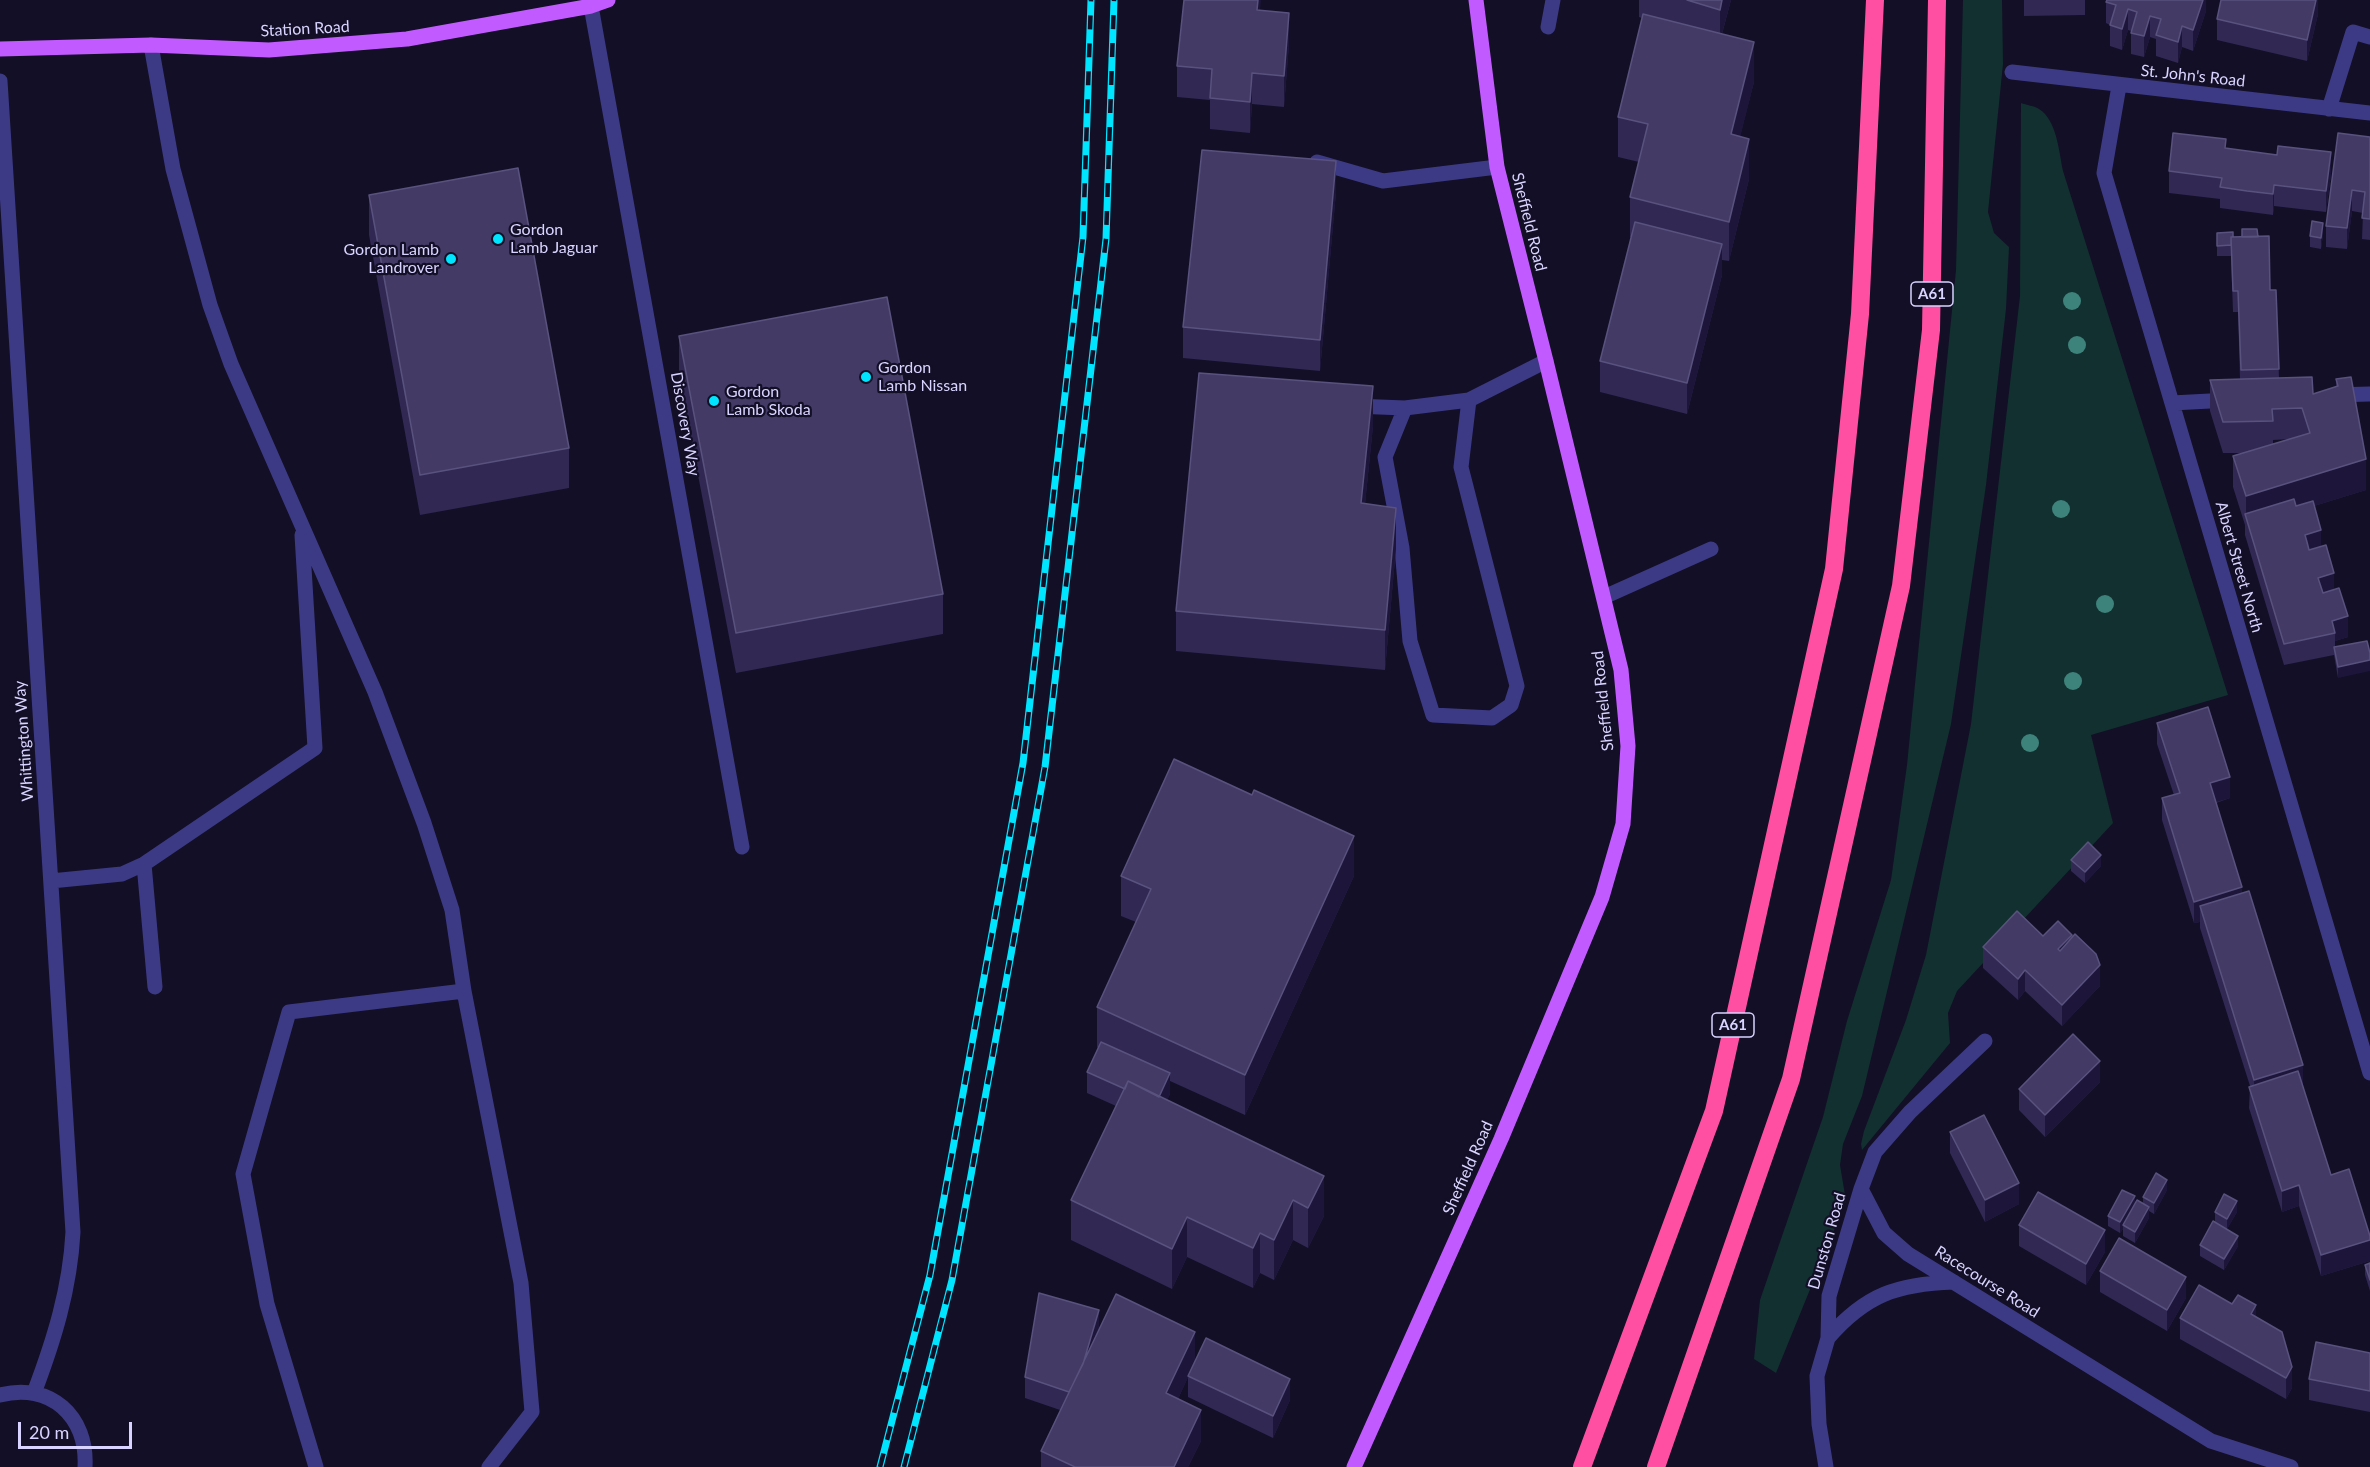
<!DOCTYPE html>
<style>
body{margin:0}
#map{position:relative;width:2370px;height:1467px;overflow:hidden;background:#130f26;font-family:Lato,sans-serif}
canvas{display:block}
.scale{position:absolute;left:18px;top:1422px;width:114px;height:27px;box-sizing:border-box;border:3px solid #d9d4ff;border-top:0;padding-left:8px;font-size:18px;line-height:21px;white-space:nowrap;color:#d9d4ff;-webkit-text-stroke:4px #130f26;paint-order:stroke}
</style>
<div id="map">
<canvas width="2370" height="1467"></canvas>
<div class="scale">20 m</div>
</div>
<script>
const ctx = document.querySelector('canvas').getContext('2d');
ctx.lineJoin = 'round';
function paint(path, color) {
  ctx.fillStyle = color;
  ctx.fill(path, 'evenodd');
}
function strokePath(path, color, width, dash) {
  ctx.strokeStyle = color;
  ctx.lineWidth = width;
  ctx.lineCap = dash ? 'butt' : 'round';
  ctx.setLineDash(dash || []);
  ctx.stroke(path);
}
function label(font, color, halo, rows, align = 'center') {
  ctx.font = font + ' Lato,sans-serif';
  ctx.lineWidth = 4.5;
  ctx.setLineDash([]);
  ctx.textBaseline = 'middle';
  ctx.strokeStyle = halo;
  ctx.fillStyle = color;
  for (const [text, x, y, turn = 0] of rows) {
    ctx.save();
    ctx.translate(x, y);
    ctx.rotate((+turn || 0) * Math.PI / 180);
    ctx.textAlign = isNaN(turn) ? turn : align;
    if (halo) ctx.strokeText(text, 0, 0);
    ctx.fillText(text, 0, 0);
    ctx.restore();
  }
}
paint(new Path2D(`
 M1963,0H2002L2003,64L1988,212L1994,233L2009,247L2006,309L1986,485L1951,724L1862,1096L1843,1144L1840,1165L1846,1201L1776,1373L1754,1359L1760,1300L1823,1117L1847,1021L1891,880L1907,765L1956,270Z
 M2021,103C2026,105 2035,106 2039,109C2057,120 2059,152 2063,171L2228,695L2091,735L2113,823L1957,991L1948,1013L1950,1043L1862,1150L1861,1144L1864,1131L1906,1020L1926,955L1971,724L2020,296Z`), '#12302f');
strokePath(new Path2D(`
 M591,6L742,847
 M1548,27L1553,0
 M151,45L173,169L210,305L231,364L375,692L424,823L452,910L464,991L289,1012L243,1174L267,1304L316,1467
 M2012,72L2370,113
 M0,81L73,1232C70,1289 54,1340 34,1393
 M2119,86L2104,173L2370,1073
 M2329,109L2353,32L2370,37
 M1317,162L1383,181L1497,167
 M2334,395L2370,394
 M1469,400L1461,467L1517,686L1511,705L1492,718L1433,715L1410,641L1402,548L1385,457L1405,408L1469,400L1546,361
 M2172,403L2229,400
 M1354,406L1405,408
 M1604,597L1711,549
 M144,864L155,987
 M51,881L122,874L144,864L315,748L302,535
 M464,991L521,1283L532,1412L489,1467
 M1861,1189L1884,1233L1908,1254L2211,1441L2291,1467
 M1828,1338C1866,1294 1898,1284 1954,1282
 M0,1395C50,1382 88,1416 85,1467
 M1826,1467L1819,1424L1817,1376L1828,1338L1829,1296L1861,1189L1875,1152L1910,1112L1985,1041`), '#3d3a85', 15);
strokePath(new Path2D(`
 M0,49L151,45L269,50L407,39L591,6L608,0
 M1354,1467L1501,1139L1602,897L1623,824L1628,746L1621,670L1546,361L1497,167L1476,0`), '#c25bff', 15);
strokePath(new Path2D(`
 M1582,1467L1714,1111L1834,569L1860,314L1875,0
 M1656,1467L1791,1079L1901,586L1931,330L1937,0`), '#ff4fa3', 18);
const rail = new Path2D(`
 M880,1467L930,1275L1023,763L1083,237L1091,0
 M904,1467L952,1280L1045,767L1106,239L1114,0`);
strokePath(rail, '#00e5ff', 7);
strokePath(rail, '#130f26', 4.5, [14]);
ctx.fillStyle = '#3d827b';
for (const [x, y] of [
 [2072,301],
 [2077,345],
 [2061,509],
 [2105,604],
 [2073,681],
 [2030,743]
]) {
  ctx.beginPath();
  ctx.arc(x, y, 9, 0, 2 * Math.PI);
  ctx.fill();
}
paint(new Path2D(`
 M1639,0H1731L1722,34L1754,82L1740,136L1749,179L1729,261L1722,260V275L1687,414L1600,392V361L1631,237H1630V197L1639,162L1618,157V117L1642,18L1639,17Z
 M2024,0H2085V15L2024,16Z
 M2206,0V11L2193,51L2182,47L2178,63L2156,56V39L2150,37L2144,57L2131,54V31L2128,30L2122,50L2110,46V25L2106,23V2Z
 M2318,0V14L2307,61L2217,40V19Z
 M1260,11L1289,44L1284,107L1252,104L1250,133L1210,129V100L1177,97V66Z
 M2370,137V240L2362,239L2363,213L2352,211L2347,249L2326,247V226Z
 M2226,149L2331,174L2326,212L2274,206L2273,215L2220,208V199L2169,193V171Z
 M1336,192L1320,371L1183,358V327Z
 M369,195L569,448V488L420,515L369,235Z
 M2217,233L2233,237H2258L2270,290H2276L2279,378L2313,394L2336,387V379L2366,490L2314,506L2321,546L2348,637L2335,641V647L2367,641L2338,678L2334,655L2284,665L2245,535V525L2233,487V456L2246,453H2223L2210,411V380L2240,379L2238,312H2233L2231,256H2217ZM2290,439L2273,444V440Z
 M2323,234L2321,249L2310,247V236Z
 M679,336L943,594V634L736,673L679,376Z
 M1373,426L1365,504L1396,548L1385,670L1176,651V611Z
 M2157,723L2230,798L2216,803L2242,893L2331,1175L2370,1236V1261L2321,1276L2299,1206L2282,1212L2249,1108L2250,1086L2200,928V922L2194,923L2162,820V798L2174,795L2157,744Z
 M2071,860L2101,866L2085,883L2071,871Z
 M1121,876H1354L1245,1115L1170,1081V1094L1167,1100L1324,1216L1308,1248L1293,1240L1274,1280L1260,1273L1253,1288L1187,1257L1172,1289L1071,1240V1200L1116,1106L1087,1093V1072L1098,1048L1097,1047V1007L1136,922L1121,916Z
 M2043,936L2072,938L2100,986L2062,1026L2025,991L2018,1000L1983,968V947Z
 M2100,1082L2045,1137L2019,1110V1089Z
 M1950,1132L2019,1204L1985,1222L1950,1153Z
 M2167,1190L2154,1214L2149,1211V1218L2135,1243L2123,1236V1229L2120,1233L2108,1226V1216L2135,1203H2143V1197Z
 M2215,1212H2237L2227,1229L2238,1246L2224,1270L2200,1256V1245L2215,1222Z
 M2019,1225L2105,1252L2086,1285L2019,1246Z
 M2370,1263V1291L2365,1275V1265Z
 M2100,1271L2186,1298L2167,1331L2100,1292Z
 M2256,1317L2292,1388L2286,1399L2180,1339V1318Z
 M1099,1330L1195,1361L1290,1400L1273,1438L1188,1397V1377L1178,1399L1201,1441L1188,1467H1041V1451L1060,1410L1025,1398V1377Z
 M2370,1353V1412L2309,1400V1379Z`), '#312854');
paint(new Path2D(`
 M1258,0H1261L1257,41V10Z
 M1722,0H1731L1720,41V10Z
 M2203,0H2206V11L2193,51V30Z
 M2316,0H2318V14L2307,61V40Z
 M2128,9V30L2122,50V29Z
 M1289,13V44L1284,107V76Z
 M2150,16V37L2144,57V36Z
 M2182,26V47L2178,63V42Z
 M1754,42V82L1731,174V134Z
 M1252,73V104L1250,133V102Z
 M1749,139V179L1729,261V222Z
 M2331,152V174L2326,212V191Z
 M1336,161V192L1320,371V340Z
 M2274,185V206L2273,215V194Z
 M2352,190V211L2347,249V228Z
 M2323,223V234L2321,249V238Z
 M1722,244V275L1687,414V383Z
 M1373,386V426L1361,543V503Z
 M2366,459V490L2249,526L2246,516V496Z
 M1396,508V548L1385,670V630Z
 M2321,530V551L2305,556V535Z
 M2334,573V595L2318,599V578Z
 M2348,616V637L2335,641V633L2332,621Z
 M2370,660V671L2338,678V667Z
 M2230,777V798L2210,804V783Z
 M1354,836V876L1245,1115V1075Z
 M2101,855V866L2085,883V872Z
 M2242,887V908L2200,906V922L2194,923V902Z
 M2072,935V956L2058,971V949Z
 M2100,965V986L2062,1026V1005Z
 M2025,970V991L2018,1000V979Z
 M2100,1061V1082L2045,1137V1115Z
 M2303,1065V1086L2254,1101V1080Z
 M1170,1073V1094L1156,1125V1104Z
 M1324,1176V1216L1308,1248V1208Z
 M2167,1180V1190L2154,1214V1203Z
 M2019,1183V1204L1985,1222V1200Z
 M2299,1185V1206L2282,1212V1191Z
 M2135,1196V1207L2123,1225V1229L2120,1233V1222Z
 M1293,1200V1240L1274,1280V1240Z
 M2237,1201V1212L2227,1229V1219Z
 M2149,1207V1218L2135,1243V1232Z
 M1187,1217V1257L1172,1289V1249Z
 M2105,1230V1252L2086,1285V1264Z
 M1260,1233V1273L1253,1288V1248Z
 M2238,1236V1246L2224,1270V1259Z
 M2370,1240V1261L2321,1276V1255Z
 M2186,1277V1298L2167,1331V1310Z
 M2256,1305V1326L2251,1314Z
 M1099,1310V1331L1069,1392Z
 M1195,1332V1363L1166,1424V1393Z
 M2292,1367V1388L2286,1399V1378Z
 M1290,1379V1400L1273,1438V1416Z
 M1201,1410V1441L1188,1467H1174Z`), '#1d163a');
const building = new Path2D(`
 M1184,0H1258L1257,10L1289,13L1284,76L1252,73L1250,102L1210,98L1212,69L1177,66Z
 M1687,0H1722L1720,10Z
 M2107,0H2203L2193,30L2182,26L2178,42L2156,35L2161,19L2150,16L2144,36L2131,33L2137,12L2128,9L2122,29L2110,25L2116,5L2106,2Z
 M2221,0H2316L2307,40L2217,19Z
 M1643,14L1754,42L1731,134L1749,139L1729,222L1630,197L1648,124L1618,117Z
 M2173,133L2226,139L2225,148L2277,155L2278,146L2331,152L2326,191L2274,185L2273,194L2247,191L2220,187L2222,178L2169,171Z
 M2338,133L2370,137V219L2362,218L2365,192L2352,190L2347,228L2326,226Z
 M1202,150L1336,161L1320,340L1183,327Z
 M518,168L569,448L420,475L369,195Z
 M2312,221L2323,223L2321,238L2310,236Z
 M1635,222L1722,244L1687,383L1600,361Z
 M2242,229H2257L2258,237H2242Z
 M2233,232V237H2231V245L2217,246V233Z
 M2269,236L2270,290H2276L2279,369L2241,370L2238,291H2233L2231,237Z
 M887,297L943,594L736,633L679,336Z
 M1199,373L1373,386L1361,503L1396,508L1385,630L1176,611Z
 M2312,377L2313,394L2338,386L2336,379L2351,377L2366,459L2246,496L2233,456L2310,433L2302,408L2272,409L2273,421L2223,422L2210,380Z
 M2294,499L2296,506L2313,501L2321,530L2305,535L2307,542L2309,550L2326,545L2334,573L2318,578L2323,593L2339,588L2348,616L2332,621L2335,633L2284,644L2245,514Z
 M2367,641L2370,653V660L2338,667L2334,647Z
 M2208,707L2230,777L2210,783L2242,887L2194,902L2162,798L2180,793L2157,723Z
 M1174,759L1252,795L1254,790L1354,836L1245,1075L1097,1007L1151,889L1121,876Z
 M2088,842L2101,855L2085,872L2071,860Z
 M2249,891L2303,1065L2254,1080L2200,906Z
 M2017,911L2043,936L2058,921L2072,935L2058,949L2060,951L2075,934L2096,954L2100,965L2062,1005L2025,970L2018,979L1983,947Z
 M2073,1034L2100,1061L2045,1115L2019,1089Z
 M1101,1042L1170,1073L1159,1097L1128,1081L1125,1089L1087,1072Z
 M2298,1071L2331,1175L2349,1169L2370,1236V1240L2321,1255L2299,1185L2282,1191L2249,1087Z
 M1128,1081L1324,1176L1308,1208L1293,1200L1274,1240L1260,1233L1253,1248L1187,1217L1172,1249L1071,1200Z
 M1984,1115L2019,1183L1985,1200L1950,1132Z
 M2156,1173L2167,1180L2154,1203L2143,1197Z
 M2122,1190L2135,1196L2120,1222L2108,1216Z
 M2038,1192L2105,1230L2086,1264L2019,1225Z
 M2224,1194L2237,1201L2227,1219L2215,1212Z
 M2137,1200L2149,1207L2135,1232L2123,1225Z
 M2213,1221L2238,1236L2224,1259L2200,1245Z
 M2119,1238L2186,1277L2167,1310L2100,1271Z
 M2370,1263V1280L2365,1265Z
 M2199,1285L2232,1304L2238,1295L2256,1305L2251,1314L2282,1332L2292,1367L2286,1378L2180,1318Z
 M1039,1293L1099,1310L1083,1364L1069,1392L1025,1377Z
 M1116,1294L1195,1332L1166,1393L1201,1410L1174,1467H1075L1041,1451Z
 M1206,1338L1290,1379L1273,1416L1188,1376Z
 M2316,1342L2370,1353V1391L2309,1379Z`);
paint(building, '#433a66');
strokePath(building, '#5a527e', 1.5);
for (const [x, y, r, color] of [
 [498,239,6,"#00e5ff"],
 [451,259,6,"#00e5ff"],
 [866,377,6,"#00e5ff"],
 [714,401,6,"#00e5ff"]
]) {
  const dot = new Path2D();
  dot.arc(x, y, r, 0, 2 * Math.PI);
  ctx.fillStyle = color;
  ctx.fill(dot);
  strokePath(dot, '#130f26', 2);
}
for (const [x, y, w] of [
 [1932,294,42],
 [1733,1025,42]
]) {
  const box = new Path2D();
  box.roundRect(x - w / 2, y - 12, w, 24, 4.5);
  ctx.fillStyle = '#130f26';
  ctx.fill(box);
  strokePath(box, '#d9d4ff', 1.5);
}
label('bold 15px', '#d9d4ff', null, [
 ["A61",1932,294],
 ["A61",1733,1025]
]);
label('16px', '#d9d4ff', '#130f26', [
 ["Station Road",305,29,-3],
 ["St. John's Road",2193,76,6],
 ["Sheffield Road",1529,222,76],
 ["Discovery Way",685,424,80],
 ["Albert Street North",2239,567,74],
 ["Sheffield Road",1603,701,-96],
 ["Whittington Way",24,741,-94],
 ["Sheffield Road",1468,1168,-66],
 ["Dunston Road",1827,1241,-74],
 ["Racecourse Road",1987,1282,32]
]);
label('16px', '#d9d4ff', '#130f26', [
 ["Gordon",510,230],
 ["Lamb Jaguar",510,248],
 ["Gordon Lamb",439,250,"right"],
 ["Landrover",439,268,"right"],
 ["Gordon",878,368],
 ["Lamb Nissan",878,386],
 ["Gordon",726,392],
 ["Lamb Skoda",726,410]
], 'left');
</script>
